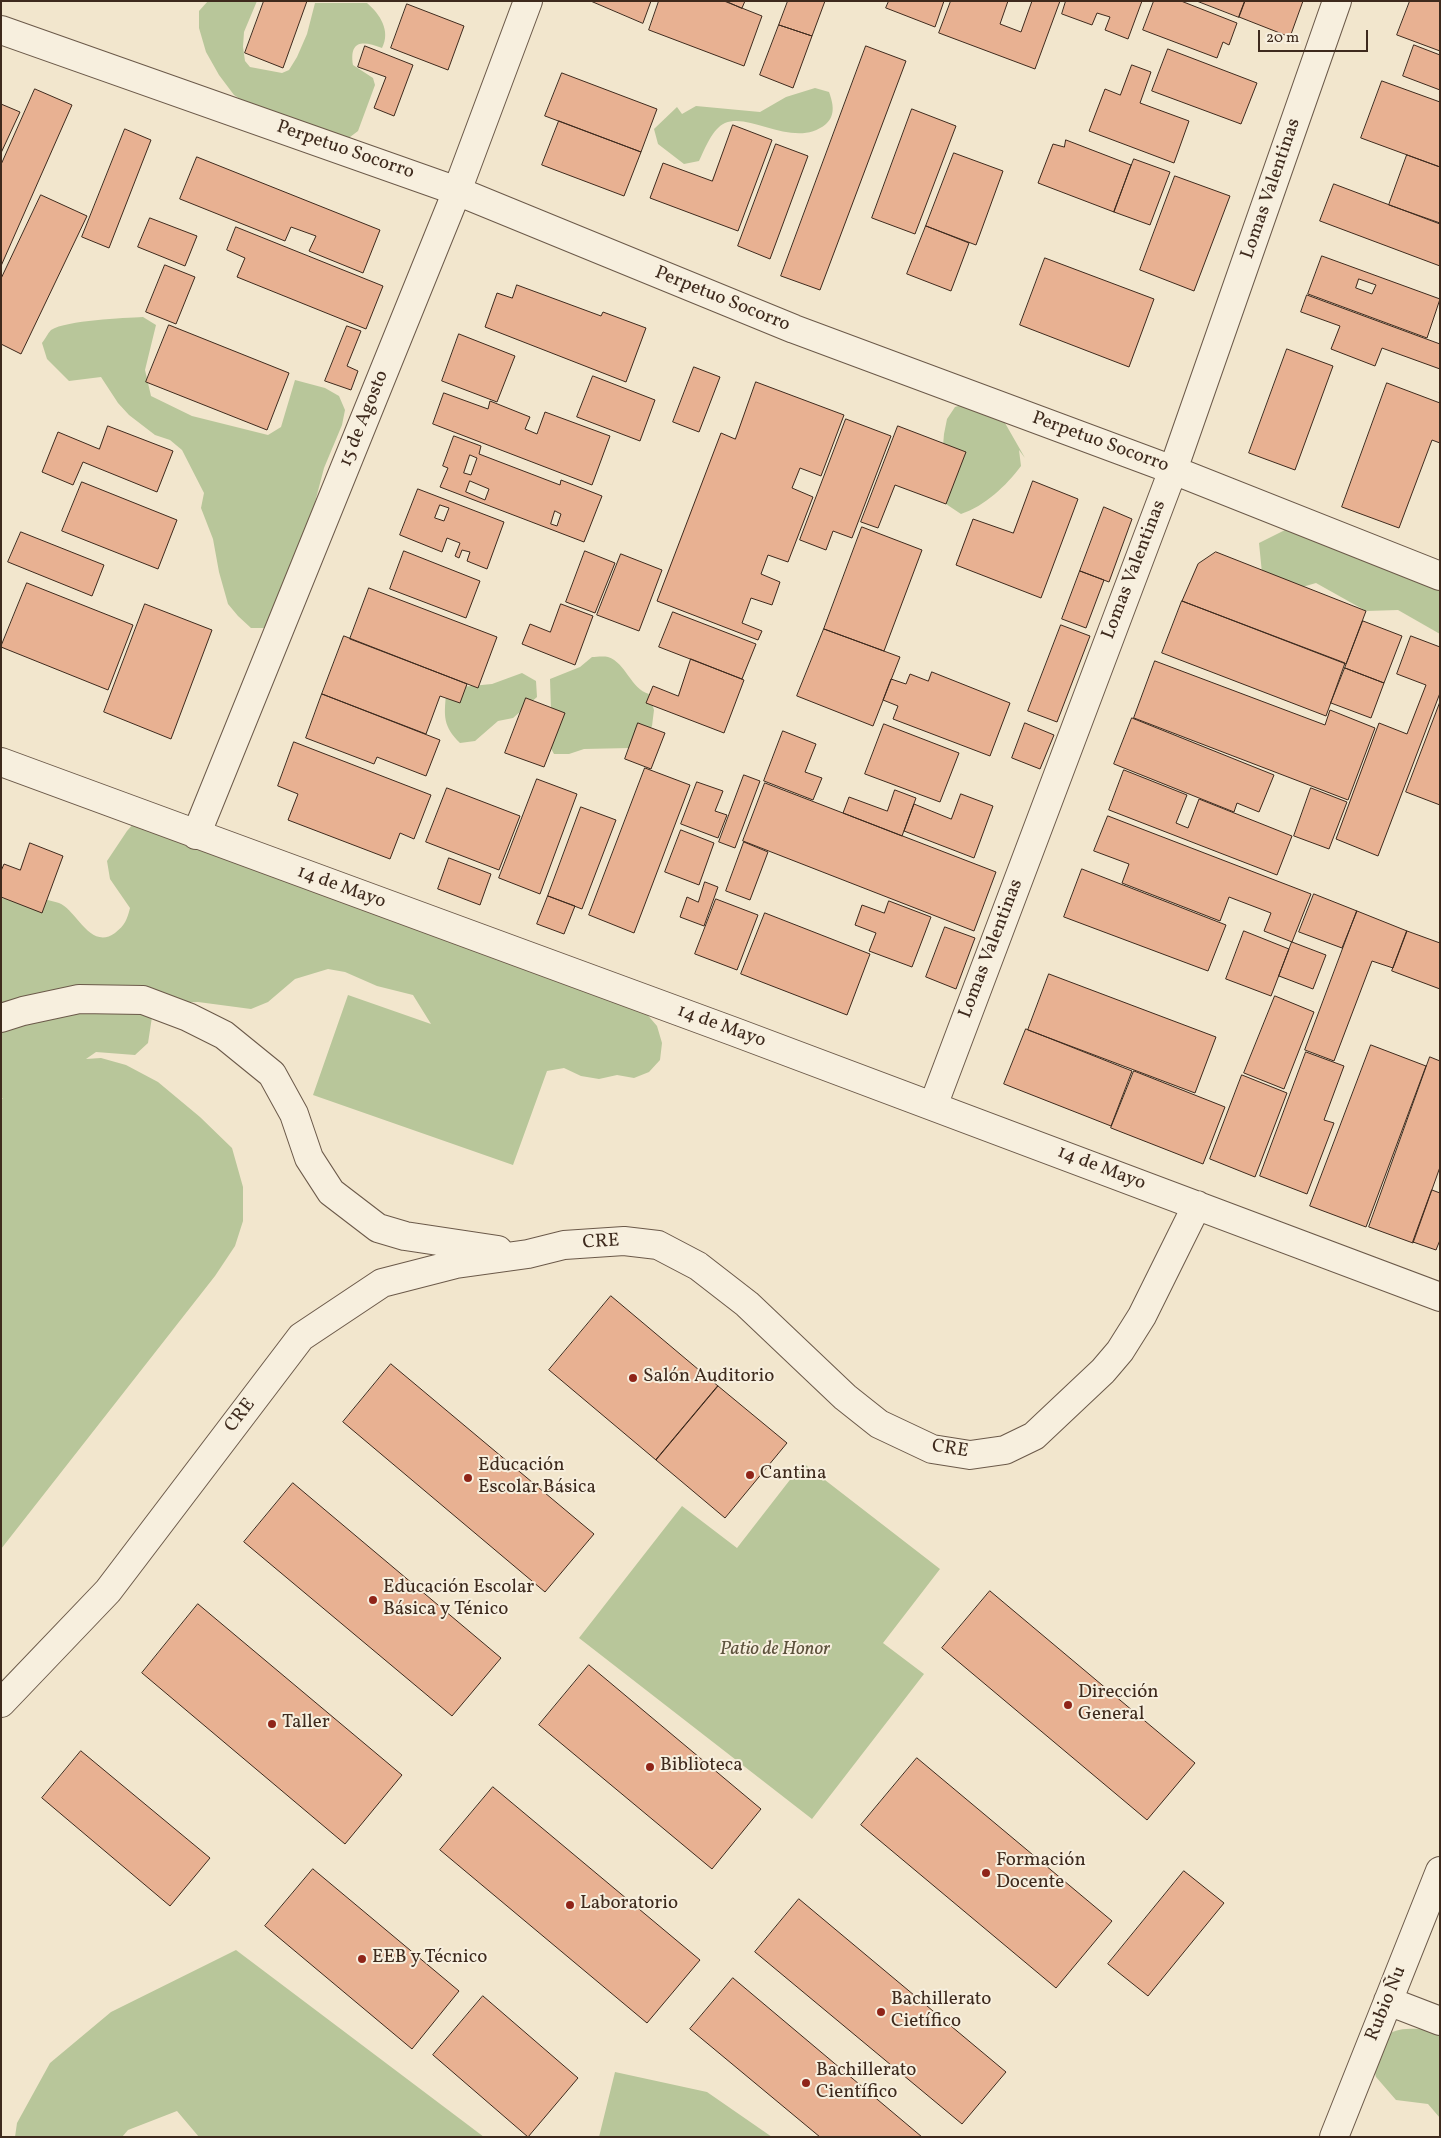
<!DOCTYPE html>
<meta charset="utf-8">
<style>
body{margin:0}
#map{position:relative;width:1441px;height:2138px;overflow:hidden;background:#f2e6cd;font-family:Vollkorn,serif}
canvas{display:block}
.frame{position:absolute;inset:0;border:2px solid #3e2a1d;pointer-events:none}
.scale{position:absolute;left:1258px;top:30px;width:110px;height:22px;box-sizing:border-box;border:2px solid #3e2a1d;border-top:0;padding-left:6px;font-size:15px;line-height:18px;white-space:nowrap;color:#3e2a1d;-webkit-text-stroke:4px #f7efde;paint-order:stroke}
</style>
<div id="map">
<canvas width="1441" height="2138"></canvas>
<div class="frame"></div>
<div class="scale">20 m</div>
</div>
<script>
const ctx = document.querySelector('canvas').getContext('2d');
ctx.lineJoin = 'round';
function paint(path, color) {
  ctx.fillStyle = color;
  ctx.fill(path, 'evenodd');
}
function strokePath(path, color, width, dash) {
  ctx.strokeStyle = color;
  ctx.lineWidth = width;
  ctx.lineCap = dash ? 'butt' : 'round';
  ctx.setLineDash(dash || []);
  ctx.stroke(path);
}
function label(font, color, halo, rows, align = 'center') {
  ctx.font = font + ' Vollkorn,serif';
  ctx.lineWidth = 4;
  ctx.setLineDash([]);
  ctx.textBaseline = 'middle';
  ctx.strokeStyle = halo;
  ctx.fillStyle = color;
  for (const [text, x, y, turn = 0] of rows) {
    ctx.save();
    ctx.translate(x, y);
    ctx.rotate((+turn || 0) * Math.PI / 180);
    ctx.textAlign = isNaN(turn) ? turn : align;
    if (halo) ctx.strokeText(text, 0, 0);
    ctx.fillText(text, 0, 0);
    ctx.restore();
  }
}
paint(new Path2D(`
 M208,1H257L244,32L243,47L245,61L250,67L282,73L289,70L297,57L307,34L315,3H367C380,14 391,31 382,48C364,41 349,39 353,65L373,78L375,85L358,131L346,140L254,108L234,95L219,75L206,52L199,28V11Z
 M815,88L829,92C833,103 836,115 826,124C795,150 751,112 725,123C712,129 705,149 699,161L684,164L658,144L654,129L677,107L682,114L696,106L760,112L786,97Z
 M143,317L156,325L145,370L151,396L192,416L268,435L281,427L295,380L325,388L339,396L345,410L342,425L324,468L308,529L267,628H251L238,616L228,604L219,572L213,539L201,508L204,493L182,450L170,440L155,435L129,415L118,403L101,377L69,381L47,359L42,343C45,339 48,333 51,330C67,320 124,318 143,317Z
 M971,402L1001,416L1025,458L1019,450L1021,466C1006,486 985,506 961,514L946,504L940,482L944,434L947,419L955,407Z
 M1287,529L1332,540L1357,559L1423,565L1440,574V634L1398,610L1366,611L1316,583L1285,592L1262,573L1259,543Z
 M592,657C596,657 603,656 608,657C626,663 631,689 649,694L654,710L652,726L643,739L630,748L584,749L569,754H554L547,741L551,710L550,679L580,667Z
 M522,673L536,681L537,697L513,718L498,721L475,741L460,743C443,726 444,717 446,694L461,687L492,684Z
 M142,814L192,838L237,864L645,1012L657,1026L662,1043L660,1060L649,1072L634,1078L617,1075L599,1079L581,1076L564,1068L547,1071L513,1165L313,1095L348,995L431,1024L413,995L377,986L345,972L328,969L295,979L268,1002L251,1009L198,1002L163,1003L152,1017L148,1043L135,1055L96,1052L86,1059L101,1058L126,1065L158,1082L200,1117L232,1148L243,1187V1221L235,1246L215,1276L1,1549V1100L3,1098H1V898C11,901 18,897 28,898C37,898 50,900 59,903C76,909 90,951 115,933C125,925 127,920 130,908L110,879L107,861L127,831Z
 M803,1463L940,1569L883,1643L924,1674L812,1819L579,1638L682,1506L737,1548Z
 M236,1950L484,2137H199L177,2111L128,2130L122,2137H15L17,2123L50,2063L111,2012Z
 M1440,2026V2118L1428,2104L1396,2100L1376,2077L1372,2062C1376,2055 1380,2043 1386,2037C1399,2023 1423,2033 1440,2026Z
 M615,2072L707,2092L772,2137H599Z`), '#b8c69a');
const building = new Path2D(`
 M264,1H307L283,68L245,53Z
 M591,1H651L643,23Z
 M659,1H724L762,16L744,66L649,30Z
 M726,1H745L742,8Z
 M788,1H825L812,36L779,25Z
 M889,1H944L935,27L886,8Z
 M951,1H1008L1000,24L1021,32L1032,1H1060L1035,69L939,33Z
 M1066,1H1142L1128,39L1105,30L1110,17L1097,13L1092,25L1062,14Z
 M1154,1H1181L1237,23L1229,45L1223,42L1217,58L1143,30Z
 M1197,1H1245L1239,17Z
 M1245,1H1303L1290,37L1239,17Z
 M1410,1H1440V51L1397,35Z
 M407,4L464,26L448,70L391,48Z
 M779,25L812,36L793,88L760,75Z
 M1414,45L1440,55V90L1403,76Z
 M365,46L413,65L394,116L374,108L386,77L358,67Z
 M866,46L906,61L820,290L781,276Z
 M1168,49L1257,83L1241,124L1152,91Z
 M1132,65L1151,72L1140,103L1189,121L1174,163L1089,131L1105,89L1120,95Z
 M562,73L657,109L641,152L545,116Z
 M1382,81L1440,102V167L1361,138Z
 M35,89L72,105L1,266V165Z
 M1,104L20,112L1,153Z
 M912,109L956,126L915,234L872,218Z
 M559,121L641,152L624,196L542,165Z
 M733,125L772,140L738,231L650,198L663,163L712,181Z
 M125,129L151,140L109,248L82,237Z
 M1066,140L1131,165L1114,212L1038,183L1053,144L1064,147Z
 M776,144L808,156L770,259L738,246Z
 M954,153L1003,171L976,245L926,226Z
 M1407,155L1440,167V223L1389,205Z
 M197,157L380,230L363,273L309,251L316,236L291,227L285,241L180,199Z
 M1134,159L1170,172L1150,225L1114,212Z
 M1175,176L1230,196L1194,291L1140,270Z
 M1334,184L1440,224V266L1320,221Z
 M41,195L87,216L21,354L1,344V279Z
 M150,218L197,236L185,266L138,247Z
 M926,226L969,243L951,291L907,274Z
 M236,227L383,286L366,329L237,277L245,258L227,250Z
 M1322,256L1440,299L1427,338L1308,294ZM1359,279L1376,285L1372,294L1356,288Z
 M1045,258L1154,299L1129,367L1020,325Z
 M165,265L195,277L176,324L146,312Z
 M517,285L601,316L603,312L646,328L626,382L485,327L497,293L512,298Z
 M1307,295L1440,344V369L1382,348L1375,366L1331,349L1340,326L1301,312Z
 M169,325L289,373L267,430L146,382Z
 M347,326L361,331L347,366L358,371L351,390L325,381Z
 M459,334L515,356L497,402L442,381Z
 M1287,349L1333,366L1295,470L1249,453Z
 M694,367L720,377L699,432L673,422Z
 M593,376L655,400L640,441L577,417Z
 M756,382L844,415L821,476L800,468L792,488L813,497L788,562L768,555L761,574L780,582L772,605L751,598L742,623L762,631L758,640L657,601L721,433L735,439Z
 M1387,383L1440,403V443L1432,440L1399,528L1342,507Z
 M444,393L488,409L490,401L530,417L525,429L537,434L545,412L610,436L592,485L433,424Z
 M846,419L891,436L852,538L833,531L826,550L800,540Z
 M108,426L173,451L157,492L83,462L73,485L42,472L58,432L99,449Z
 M898,426L966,452L946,504L895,485L878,528L861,522Z
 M454,436L481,446L479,454L560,485L561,480L602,496L584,542L440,487L448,468L443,466ZM470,455L477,458L471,475L464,473ZM470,481L489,489L485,500L466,492ZM555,511L561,514L557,526L551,524Z
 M1033,481L1078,499L1041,598L956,565L973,519L1013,533Z
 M82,482L177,520L158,569L62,531Z
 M418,489L504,522L487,569L467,561L470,552L462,550L459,558L455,556L460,543L447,538L442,552L400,535ZM440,505L449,508L444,521L435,518Z
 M1104,507L1132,519L1109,582L1080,571Z
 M862,527L922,550L884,651L824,629Z
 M21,532L104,565L92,596L8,562Z
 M404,551L480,581L466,618L390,589Z
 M585,551L615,563L595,613L566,602Z
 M1216,552L1366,611L1346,664L1182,601L1198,564Z
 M621,554L662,570L639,631L597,615Z
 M1080,571L1104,580L1086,628L1062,619Z
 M27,583L133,625L108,690L1,647Z
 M369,588L497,637L478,688L350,639Z
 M1182,601L1345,663L1326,716L1162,653Z
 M145,604L212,630L171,739L104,712Z
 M561,604L593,616L575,665L522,644L530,624L550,632Z
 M673,612L756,644L742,679L659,647Z
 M1363,621L1402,636L1384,683L1345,668Z
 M1061,625L1090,636L1057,722L1028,711Z
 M824,629L900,657L873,726L797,696Z
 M344,636L467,684L460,703L440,696L426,734L322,694Z
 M1411,636L1440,647V693L1378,856L1336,839L1379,723L1407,734L1426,685L1397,674Z
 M691,659L744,680L724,733L646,703L653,686L678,696Z
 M1155,661L1325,725L1330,710L1375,728L1348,800L1134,718Z
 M1345,668L1384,683L1371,718L1331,703Z
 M932,672L1010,703L990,756L893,719L898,706L883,700L891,679L906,684L910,674L928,681Z
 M322,694L440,740L426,776L377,757L374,764L306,738Z
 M526,698L565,713L544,767L505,753Z
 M1440,702V805L1406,792Z
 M1132,718L1274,775L1259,812L1237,803L1234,812L1114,764Z
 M638,723L665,733L651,769L625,759Z
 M1025,723L1054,735L1040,769L1012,758Z
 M884,724L959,753L940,802L865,774Z
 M783,731L816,744L805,772L822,778L813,800L764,781Z
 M294,742L431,795L414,839L400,833L390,859L288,820L298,794L278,786Z
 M645,768L690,785L634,933L589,915Z
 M1124,770L1187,795L1176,823L1188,828L1199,799L1292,836L1277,875L1109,810Z
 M744,775L760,781L735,848L719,842Z
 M537,779L577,794L540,894L499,878Z
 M697,782L723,791L715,811L727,815L718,838L681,824Z
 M765,783L996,872L974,931L743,841Z
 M447,788L520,816L499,870L426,842Z
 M1311,788L1347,802L1329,849L1294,836Z
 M895,790L916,798L902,836L843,813L849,797L887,811Z
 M961,794L993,806L974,858L904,831L914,804L951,819Z
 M581,807L616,820L582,909L548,896Z
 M1108,816L1311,894L1292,942L1264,931L1271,913L1229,897L1220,921L1122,883L1129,864L1094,851Z
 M681,830L714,843L699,885L665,872Z
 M744,842L768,852L750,900L726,891Z
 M30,843L63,856L42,913L1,897V871L4,864L20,870Z
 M449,858L491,874L480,905L438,889Z
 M1082,869L1226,925L1208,971L1064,917Z
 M705,882L718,887L704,926L680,917L687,897L698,902Z
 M1314,894L1357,911L1342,948L1299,932Z
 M548,896L575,906L564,934L537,924Z
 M716,899L758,915L737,970L695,954Z
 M889,901L931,917L912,967L869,951L876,933L855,925L862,905L884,913Z
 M1357,911L1407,931L1393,968L1372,961L1334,1061L1305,1050Z
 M765,913L870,954L847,1015L741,974Z
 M945,927L975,938L956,989L926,977Z
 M1244,931L1289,949L1271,996L1226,979Z
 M1407,931L1440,943V989L1392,971Z
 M1292,942L1326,955L1313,989L1279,976Z
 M1049,974L1216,1037L1195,1093L1028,1030Z
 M1275,996L1314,1012L1284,1089L1244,1073Z
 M1026,1029L1132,1071L1111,1126L1004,1084Z
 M1371,1045L1426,1066L1366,1227L1310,1206Z
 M1306,1052L1344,1066L1324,1120L1334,1123L1307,1194L1260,1176Z
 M1430,1057L1440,1061V1167L1413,1243L1369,1227Z
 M1134,1071L1225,1107L1203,1164L1111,1128Z
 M1242,1075L1287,1093L1255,1177L1210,1159Z
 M1432,1190L1440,1193V1240L1436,1250L1413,1242Z
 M611,1296L718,1386L656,1460L549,1370Z
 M391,1364L594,1534L545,1592L343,1422Z
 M718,1386L787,1443L725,1518L656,1460Z
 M293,1483L501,1658L452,1716L244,1542Z
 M990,1591L1195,1763L1147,1820L942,1648Z
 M198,1604L402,1775L345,1844L142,1673Z
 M589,1665L761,1809L712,1869L539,1725Z
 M81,1751L210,1858L170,1906L42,1798Z
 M917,1758L1112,1921L1056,1988L861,1825Z
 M493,1787L700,1960L647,2023L440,1850Z
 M313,1869L459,1991L412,2049L265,1926Z
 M1184,1871L1224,1903L1148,1996L1108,1964Z
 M799,1899L1006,2072L962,2124L755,1952Z
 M733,1978L922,2137H820L690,2029Z
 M483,1996L578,2078L528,2137L433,2055Z`);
paint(building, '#e8b192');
strokePath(building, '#3e2a1d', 1);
const minor = new Path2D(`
 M1,30L457,191L794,329L1173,470L1440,576
 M1,762L735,1032L1440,1297
 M196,835L457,191L528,1
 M1,1018L23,1011L79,999L143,1000L188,1017L224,1035L272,1074L294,1114L309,1158L331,1192L378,1228L405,1236L498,1250
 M933,1106L1173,470L1337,1
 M1,1703L108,1591L301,1337L382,1283L456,1264L528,1254L564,1245L624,1241L658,1245L698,1266L747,1304L845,1397L879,1424L932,1449L970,1455L1005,1450L1034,1436L1103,1371L1120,1351L1142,1316L1197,1205
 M1388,2001L1440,2021
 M1334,2137L1440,1871`);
strokePath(minor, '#6b5949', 30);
strokePath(minor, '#f7efde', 28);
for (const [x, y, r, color] of [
 [633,1378,5,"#8f2418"],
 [750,1475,5,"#8f2418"],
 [468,1478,5,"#8f2418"],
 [373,1600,5,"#8f2418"],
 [1068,1705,5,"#8f2418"],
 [272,1724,5,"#8f2418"],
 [650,1767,5,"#8f2418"],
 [986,1873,5,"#8f2418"],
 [570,1905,5,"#8f2418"],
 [362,1959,5,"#8f2418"],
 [881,2012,5,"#8f2418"],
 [806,2083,5,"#8f2418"]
]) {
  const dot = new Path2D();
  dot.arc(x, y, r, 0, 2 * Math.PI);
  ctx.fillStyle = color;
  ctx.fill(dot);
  strokePath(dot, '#f7efde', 2);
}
label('19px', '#3e2a1d', '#f7efde', [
 ["Perpetuo Socorro",345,151,19],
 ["Lomas Valentinas",1272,189,-71],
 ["Perpetuo Socorro",722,300,22],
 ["15 de Agosto",365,419,-68],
 ["Perpetuo Socorro",1100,443,20],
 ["Lomas Valentinas",1135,570,-69],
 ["14 de Mayo",341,888,20],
 ["Lomas Valentinas",992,949,-69],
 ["14 de Mayo",721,1027,20],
 ["14 de Mayo",1101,1169,21],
 ["CRE",601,1243,-3],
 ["CRE",241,1416,-52],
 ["CRE",950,1450,9],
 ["Rubio Ñu",1387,2004,-68]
]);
label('19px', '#3e2a1d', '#f7efde', [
 ["Salón Auditorio",643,1378],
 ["Educación",478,1467],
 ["Escolar Básica",478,1489],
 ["Cantina",760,1475],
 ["Educación Escolar",383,1589],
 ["Básica y Ténico",383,1611],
 ["Dirección",1078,1694],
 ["General",1078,1716],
 ["Taller",282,1724],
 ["Biblioteca",660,1767],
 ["Formación",996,1862],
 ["Docente",996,1884],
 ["Laboratorio",580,1905],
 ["EEB y Técnico",372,1959],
 ["Bachillerato",891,2001],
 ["Cietífico",891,2023],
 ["Bachillerato",816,2072],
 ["Científico",816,2094]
], 'left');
label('italic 19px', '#5c513c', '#f7efde', [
 ["Patio de Honor",775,1651]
]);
</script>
